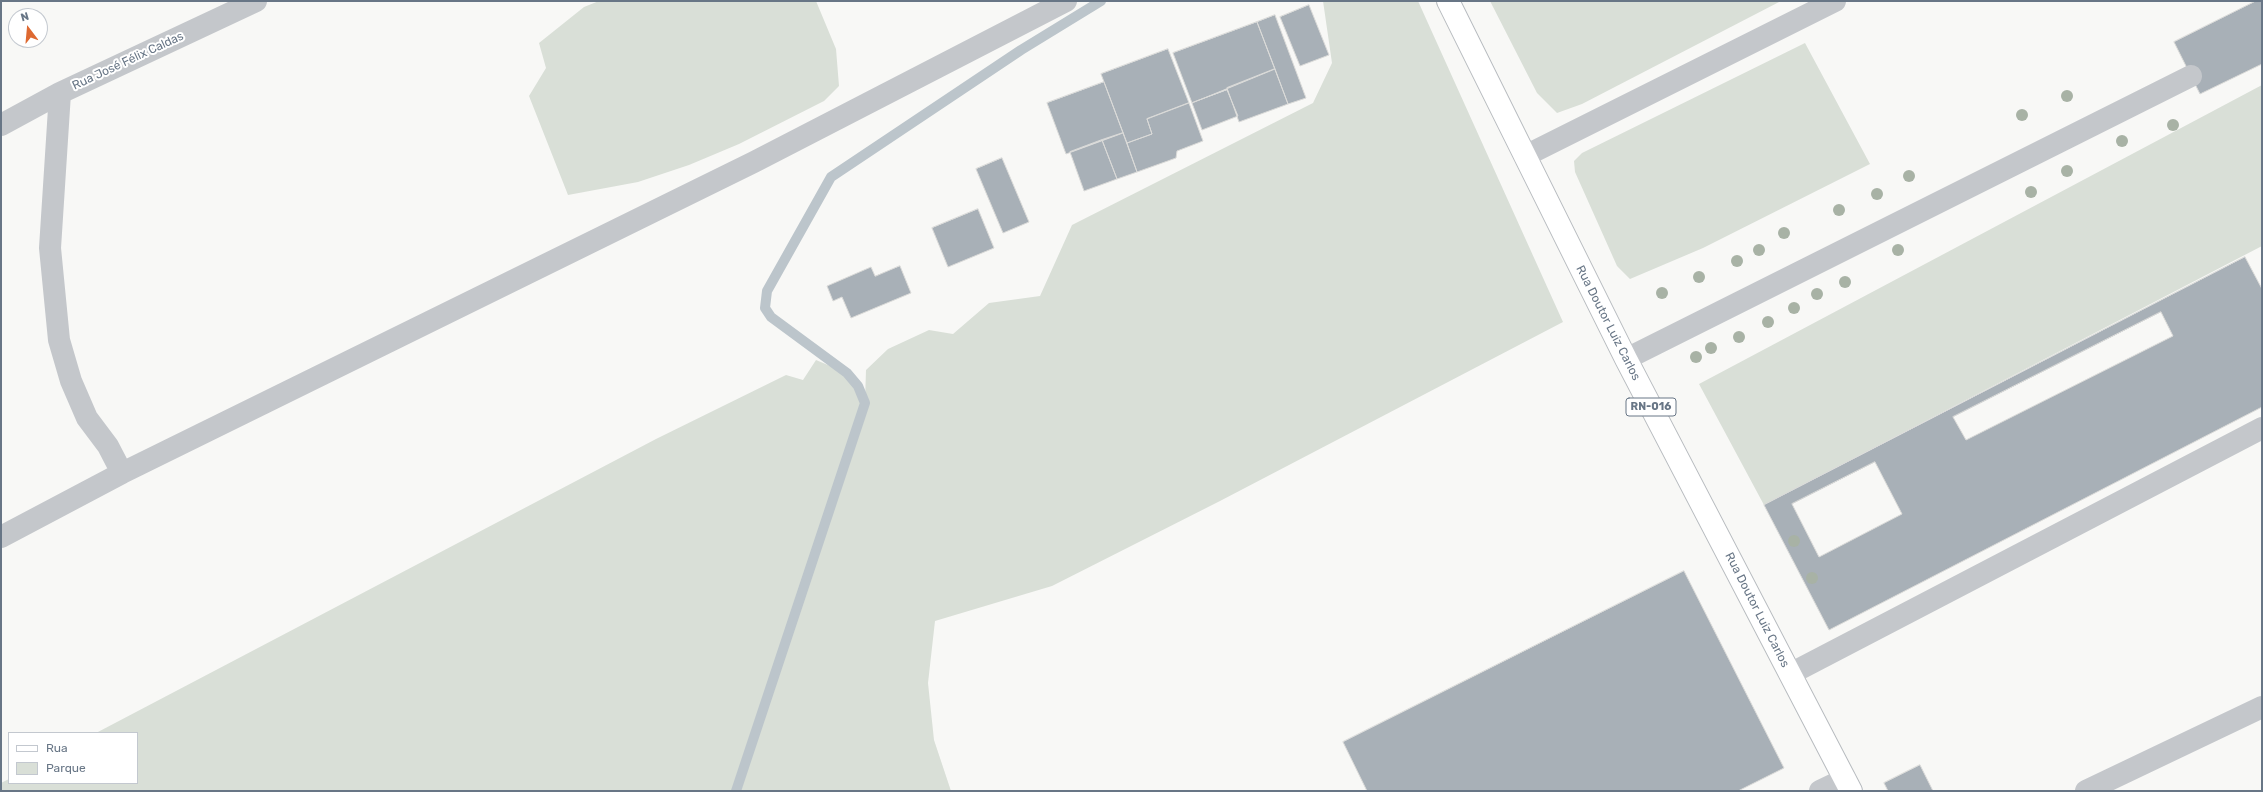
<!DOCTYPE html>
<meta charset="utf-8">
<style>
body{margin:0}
#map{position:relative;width:2263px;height:792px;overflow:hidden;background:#f8f8f6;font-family:Rubik,sans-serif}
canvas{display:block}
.frame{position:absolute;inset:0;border:2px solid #687686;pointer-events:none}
.legend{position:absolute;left:8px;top:732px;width:130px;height:52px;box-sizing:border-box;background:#fff;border:1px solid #c3c8cf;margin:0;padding:5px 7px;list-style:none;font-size:12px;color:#687686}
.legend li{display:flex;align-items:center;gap:8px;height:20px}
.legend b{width:20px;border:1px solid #c3c8cf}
.north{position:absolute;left:8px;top:8px;width:40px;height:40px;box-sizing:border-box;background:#fff;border:1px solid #c3c8cf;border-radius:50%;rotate:344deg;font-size:11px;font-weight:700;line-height:16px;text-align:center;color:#687686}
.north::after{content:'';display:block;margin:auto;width:14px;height:18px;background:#de6931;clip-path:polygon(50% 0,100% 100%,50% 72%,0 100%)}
</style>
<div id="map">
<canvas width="2263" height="792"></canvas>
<div class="frame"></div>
<ul class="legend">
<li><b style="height:5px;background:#fff"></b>Rua</li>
<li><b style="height:11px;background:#d9dfd7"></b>Parque</li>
</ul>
<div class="north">N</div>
</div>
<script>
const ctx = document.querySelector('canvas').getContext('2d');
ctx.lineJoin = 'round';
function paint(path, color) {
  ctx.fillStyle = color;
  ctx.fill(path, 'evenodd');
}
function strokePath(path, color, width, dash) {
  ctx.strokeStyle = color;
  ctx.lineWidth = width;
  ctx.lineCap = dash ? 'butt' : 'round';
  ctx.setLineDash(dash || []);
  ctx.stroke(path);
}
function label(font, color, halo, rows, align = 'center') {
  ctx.font = font + ' Rubik,sans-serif';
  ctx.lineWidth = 4;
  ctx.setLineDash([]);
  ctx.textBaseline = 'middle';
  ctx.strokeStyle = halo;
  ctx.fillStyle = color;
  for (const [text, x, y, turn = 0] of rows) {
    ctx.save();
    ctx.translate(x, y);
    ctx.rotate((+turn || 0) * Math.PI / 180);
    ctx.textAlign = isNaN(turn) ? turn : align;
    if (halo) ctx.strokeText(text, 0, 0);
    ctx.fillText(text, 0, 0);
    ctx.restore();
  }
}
paint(new Path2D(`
 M599,1H816L836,49L839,86L824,101L739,144L689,165L638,182L568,195L529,96L546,68L539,43L584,7Z
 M1323,1H1418L1563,322L1220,501L1052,586L935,621L928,683L934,740L951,791H1V783L9,779V783H137V733H96L656,439L786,375L803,380L816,360L847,373L858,386L865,402L866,370L888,349L929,330L953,334L989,303L1040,296L1072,225L1313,103L1332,63Z
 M1490,1H1781L1582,104L1557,113L1537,93Z
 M1805,43L1870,164L1703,248L1630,279L1617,266L1575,172L1574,161L1582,153Z
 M2262,85V246L1764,505L1699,384Z`), '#d9dfd7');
strokePath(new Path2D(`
 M736,791L865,403L858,386L847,373L771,317L765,308L767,291L831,177L1021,50L1101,1`), '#bcc5cb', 10);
const building = new Path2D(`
 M2256,1H2262V64L2200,94L2174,42Z
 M1309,5L1329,55L1300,66L1280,17Z
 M1275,15L1306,98L1288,104L1257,22Z
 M1257,22L1275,69L1192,103L1173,53Z
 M1168,49L1189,103L1147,119L1152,134L1127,143L1101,74Z
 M1275,69L1288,104L1239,122L1227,88Z
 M1104,82L1123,133L1066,154L1047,103Z
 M1227,90L1238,116L1202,130L1192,103Z
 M1189,103L1203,141L1177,151L1176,158L1137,172L1127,143L1152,134L1147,119Z
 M1123,133L1137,172L1117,179L1102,140Z
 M1102,140L1117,179L1084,191L1070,152Z
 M1002,158L1029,222L1003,233L976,169Z
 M978,209L994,248L948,267L932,228Z
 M2245,257L2262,289V407L1829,630L1764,505Z
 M900,266L911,293L851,318L842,297L833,301L827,286L871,267L875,276Z
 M2161,312L2173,336L1966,440L1953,417Z
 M1875,462L1902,514L1819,557L1792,504Z
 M1684,571L1784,768L1738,791H1367L1343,742Z
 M1920,765L1933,791H1888L1884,783Z`);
paint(building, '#a8b0b7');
strokePath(building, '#dadad8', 1);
const primary = new Path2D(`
 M1448,1L1626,359L1851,791`);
strokePath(primary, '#b7bbbf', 24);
strokePath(new Path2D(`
 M60,93L50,248L59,340L71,381L87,418L108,446L122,473
 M1,125L60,93L256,1
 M1525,156L1835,1
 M1626,359L2191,76
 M1,537L122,473L754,162L1066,1
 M1790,674L2262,428
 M1820,791L1845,779
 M2086,791L2262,707`), '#c4c7cb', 22);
strokePath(primary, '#fff', 22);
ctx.fillStyle = '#a8b2a5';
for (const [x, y] of [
 [2067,96],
 [2022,115],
 [2173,125],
 [2122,141],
 [2067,171],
 [1909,176],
 [2031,192],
 [1877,194],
 [1839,210],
 [1784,233],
 [1759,250],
 [1898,250],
 [1737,261],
 [1699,277],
 [1845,282],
 [1662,293],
 [1817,294],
 [1794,308],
 [1768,322],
 [1739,337],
 [1711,348],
 [1696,357],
 [1794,541],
 [1812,578]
]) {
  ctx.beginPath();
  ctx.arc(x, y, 6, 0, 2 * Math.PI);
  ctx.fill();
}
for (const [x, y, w] of [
 [1651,407,50]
]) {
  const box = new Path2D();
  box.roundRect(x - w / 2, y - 9, w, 18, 3);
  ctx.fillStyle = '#fff';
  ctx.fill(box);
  strokePath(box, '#687686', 1);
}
label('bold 11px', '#687686', null, [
 ["RN-016",1651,407]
]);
label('12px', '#687686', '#fff', [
 ["Rua José Félix Caldas",128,61,-25],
 ["Rua Doutor Luiz Carlos",1608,323,63],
 ["Rua Doutor Luiz Carlos",1757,610,63]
]);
</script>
